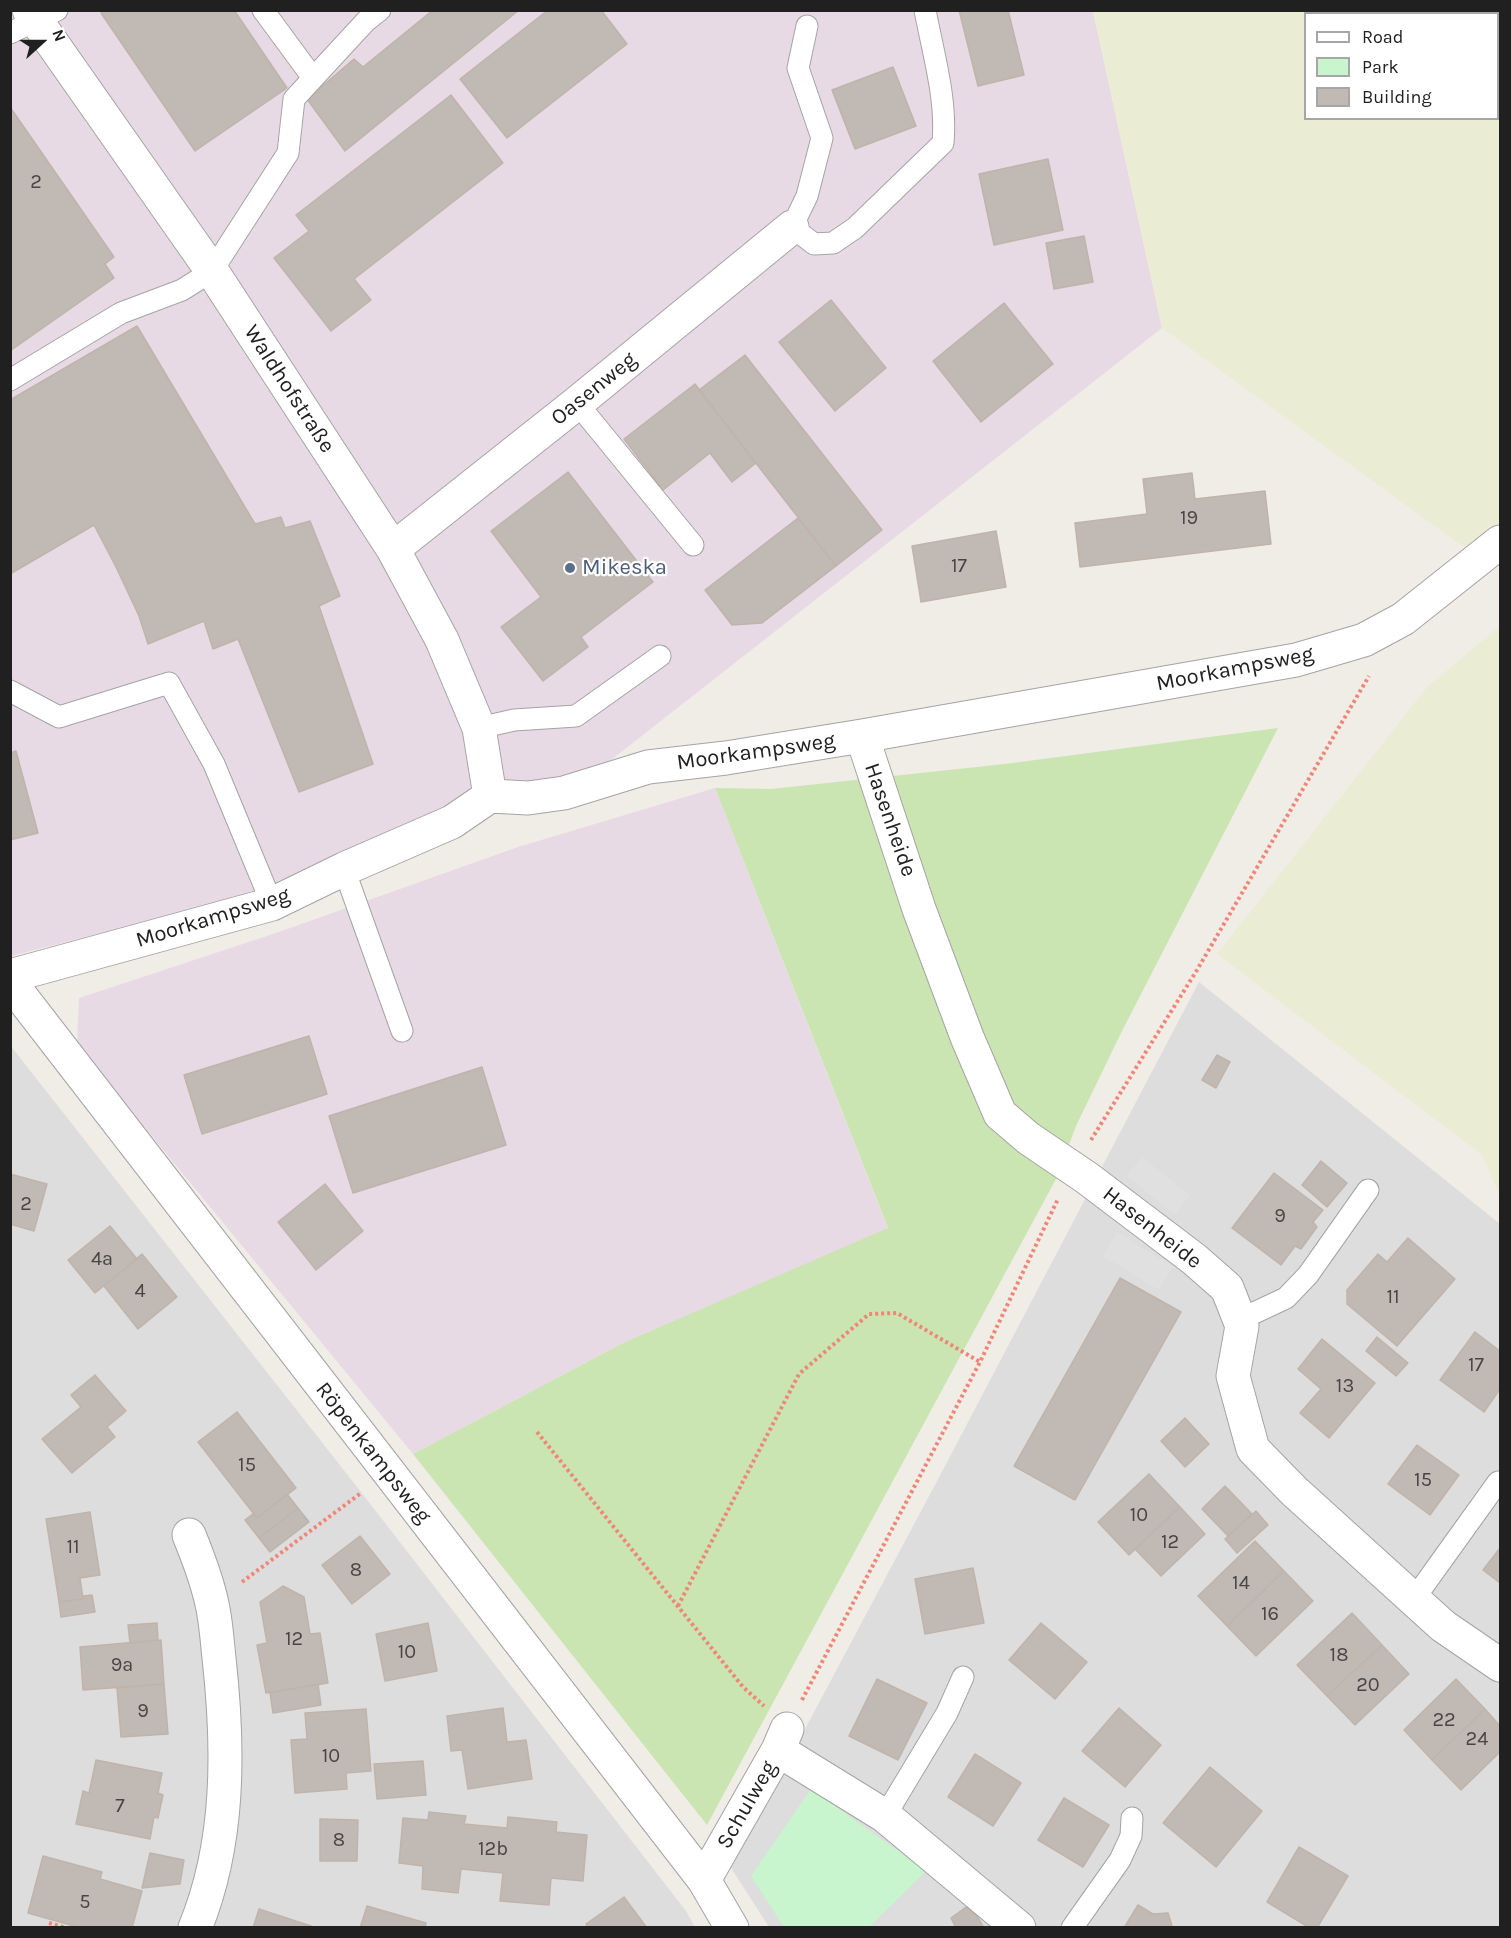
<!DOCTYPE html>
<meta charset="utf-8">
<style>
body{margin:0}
#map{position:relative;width:1511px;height:1938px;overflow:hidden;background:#f0ede7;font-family:Karla,sans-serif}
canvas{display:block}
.frame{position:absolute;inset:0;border:12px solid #202020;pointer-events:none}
.legend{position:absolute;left:1304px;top:12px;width:195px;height:108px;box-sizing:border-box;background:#fff;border:2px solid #a6a6a6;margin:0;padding:8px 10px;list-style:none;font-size:18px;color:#202020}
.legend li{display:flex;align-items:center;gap:12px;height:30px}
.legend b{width:30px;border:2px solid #a6a6a6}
.north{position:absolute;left:12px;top:12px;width:60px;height:60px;-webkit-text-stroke:4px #fff;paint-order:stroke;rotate:69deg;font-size:16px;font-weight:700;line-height:24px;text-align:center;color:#202020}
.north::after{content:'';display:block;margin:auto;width:21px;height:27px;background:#202020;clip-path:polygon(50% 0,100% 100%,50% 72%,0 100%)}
</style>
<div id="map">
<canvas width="1511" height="1938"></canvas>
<div class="frame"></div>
<ul class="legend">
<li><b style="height:8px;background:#fff"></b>Road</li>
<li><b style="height:16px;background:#c8f5cd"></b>Park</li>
<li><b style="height:16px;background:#c0b9b4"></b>Building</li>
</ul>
<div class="north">N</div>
</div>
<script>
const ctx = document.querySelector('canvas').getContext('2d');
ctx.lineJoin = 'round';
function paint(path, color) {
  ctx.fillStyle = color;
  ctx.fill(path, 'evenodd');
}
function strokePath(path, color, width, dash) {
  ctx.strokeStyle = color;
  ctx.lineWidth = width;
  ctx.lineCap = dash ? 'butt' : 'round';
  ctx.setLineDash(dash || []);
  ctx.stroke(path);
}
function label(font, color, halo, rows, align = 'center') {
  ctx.font = font + ' Karla,sans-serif';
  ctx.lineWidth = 4.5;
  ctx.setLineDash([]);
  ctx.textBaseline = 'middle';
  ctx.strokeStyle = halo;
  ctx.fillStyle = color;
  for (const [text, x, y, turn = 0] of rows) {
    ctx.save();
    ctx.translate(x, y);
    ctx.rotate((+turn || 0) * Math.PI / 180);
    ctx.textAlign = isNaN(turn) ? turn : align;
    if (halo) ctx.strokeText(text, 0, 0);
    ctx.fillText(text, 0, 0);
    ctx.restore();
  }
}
paint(new Path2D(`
 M1199,982L1500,1224V1927H769L731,1868L945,1466Z
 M10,1045L361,1492L686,1911L695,1927H11Z`), '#dedddd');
paint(new Path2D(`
 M11,11H1093L1162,328L606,764L226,901L11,956Z
 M715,788L888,1229L625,1342L413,1454L77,1045L79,998L276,933L518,847Z`), '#e8dae5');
paint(new Path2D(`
 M1093,11H1500V526L1469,551L1162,328ZM1306,14H1498V118H1306Z
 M1500,626V1196L1482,1155L1217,954L1427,687Z`), '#eaedd4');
paint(new Path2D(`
 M1278,728L1121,1033L1076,1126L1056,1179L707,1825L413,1454L625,1342L888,1228L715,788L771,789L1005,764Z`), '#cae5b1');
paint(new Path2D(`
 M811,1789L926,1871L868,1928L784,1927L751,1876Z`), '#c8f5cd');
paint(new Path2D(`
 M1142,1157L1190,1195L1175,1215L1126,1176Z
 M1117,1232L1173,1267L1159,1290L1103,1256Z`), '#e0e0e0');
const building = new Path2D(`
 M104,10H234L287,88L195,151L101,13Z
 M433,10H519L345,151L307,99L354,59L363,67Z
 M548,10H601L627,44L507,138L460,79Z
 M959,10H1008L1024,75L978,86Z
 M893,67L916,126L855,149L832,90Z
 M451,95L503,163L354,279L371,300L331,331L274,258L309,231L296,215Z
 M10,107L114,257L105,264L114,278L10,351Z
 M1048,159L1063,230L994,245L979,174Z
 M1084,236L1093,282L1054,289L1046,243Z
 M831,300L886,368L835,411L779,342Z
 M1004,303L1053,364L981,422L933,361Z
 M137,326L255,524L281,517L285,528L310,521L340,596L319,606L373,764L299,792L238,639L213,649L204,621L148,644L139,616L116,567L94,525L10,574V400Z
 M745,355L882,530L836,566L699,390Z
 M695,384L756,463L732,482L710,453L663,490L624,439Z
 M568,472L653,582L581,637L588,647L543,681L501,627L541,597L491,531Z
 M1192,473L1195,499L1265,491L1271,544L1080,567L1075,523L1147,514L1143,479Z
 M798,518L836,566L762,623L732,625L705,590Z
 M996,531L1006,587L921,602L912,546Z
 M16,751L38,833L10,840V753Z
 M309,1036L327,1094L202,1134L184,1075Z
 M1217,1055L1230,1062L1216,1088L1202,1080Z
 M482,1067L506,1145L353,1193L329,1116Z
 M1321,1161L1347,1183L1327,1207L1302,1185Z
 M1274,1173L1323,1210L1313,1222L1317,1227L1301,1249L1295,1246L1281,1265L1232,1228Z
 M10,1174L47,1184L34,1231L10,1224Z
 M325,1184L363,1231L316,1270L278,1222Z
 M110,1226L137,1259L95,1293L68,1260Z
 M1408,1238L1455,1279L1397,1346L1347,1304V1290L1378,1254L1387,1262Z
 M142,1254L177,1297L138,1329L104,1286Z
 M1120,1278L1181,1312L1075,1500L1014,1466Z
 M1475,1332L1500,1351V1389L1484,1412L1440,1380Z
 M1377,1337L1408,1363L1396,1376L1366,1351Z
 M1322,1339L1375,1383L1329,1438L1300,1413L1321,1389L1298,1369Z
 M95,1375L126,1411L107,1427L115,1437L72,1473L42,1439L81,1407L71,1395Z
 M237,1412L296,1488L257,1518L198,1442Z
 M1185,1418L1209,1444L1185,1467L1161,1441Z
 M1417,1445L1459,1475L1430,1515L1388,1484Z
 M1149,1474L1180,1507L1129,1555L1098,1522Z
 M1225,1486L1252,1514L1228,1536L1202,1509Z
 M287,1494L298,1508L259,1538L245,1520L254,1513L257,1518Z
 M1180,1507L1205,1534L1161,1576L1135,1549Z
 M298,1508L309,1522L270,1552L259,1538Z
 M1256,1511L1268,1525L1237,1553L1225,1539Z
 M90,1512L100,1575L80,1578L83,1599L59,1602L46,1519Z
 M360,1536L390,1574L352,1604L322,1565Z
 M1255,1541L1284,1571L1227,1626L1198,1596Z
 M1500,1548V1583L1483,1570Z
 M973,1568L984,1623L925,1634L915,1579Z
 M1284,1571L1313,1601L1256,1656L1227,1626Z
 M283,1586L304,1597L310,1634L320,1633L328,1683L266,1693L257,1645L267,1643L260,1602Z
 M92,1595L95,1612L61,1617L59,1602L83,1599V1596Z
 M1352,1613L1382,1645L1327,1696L1297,1665Z
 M157,1623L158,1640L130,1643L128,1625Z
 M428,1623L437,1671L385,1681L376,1634Z
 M1041,1623L1087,1662L1055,1699L1009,1660Z
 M161,1640L164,1684L83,1690L80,1647Z
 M1382,1645L1409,1674L1355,1725L1327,1696Z
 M877,1679L927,1703L898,1760L849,1736Z
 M1456,1679L1485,1709L1432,1760L1404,1730Z
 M164,1684L168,1734L121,1737L117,1688Z
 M318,1684L321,1705L273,1713L270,1693Z
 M503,1708L507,1742L526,1740L532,1779L468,1789L462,1750L451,1751L447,1716Z
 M1119,1708L1161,1745L1125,1787L1082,1751Z
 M366,1709L371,1771L346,1773L347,1789L295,1793L291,1740L307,1739L305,1713Z
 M1485,1709L1500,1726V1752L1461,1790L1432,1760Z
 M975,1754L1021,1783L993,1826L948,1797Z
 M96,1760L162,1773L158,1793L163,1795L158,1818L154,1817L150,1839L76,1824L83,1791L89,1793Z
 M423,1761L426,1795L377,1799L374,1764Z
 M1210,1767L1262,1811L1216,1867L1163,1823Z
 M1064,1798L1109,1825L1083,1867L1038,1840Z
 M429,1812L466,1816L464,1824L507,1828L508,1817L557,1822L556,1832L587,1835L583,1881L551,1878L549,1905L500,1901L503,1873L461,1869L458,1893L422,1889L423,1866L399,1863L403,1818L428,1820Z
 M320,1819L358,1820L357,1861H320Z
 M1299,1847L1348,1876L1317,1928H1310L1267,1902Z
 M150,1853L184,1860L180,1884L142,1888Z
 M43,1856L102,1872L100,1879L142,1891L132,1928H81L28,1913Z
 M624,1897L647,1928H588L586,1924Z
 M1138,1905L1153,1914L1168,1913L1172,1926L1175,1928H1124Z
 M367,1906L426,1923L425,1928H360Z
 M966,1907L977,1916L984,1928H956L951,1918Z
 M259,1909L317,1928H253Z`);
paint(building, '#c0b9b4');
strokePath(building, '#c0b4aa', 1.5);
const service = new Path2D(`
 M263,10L313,78
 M807,26L798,68L822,138L807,196L792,227L814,244L833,243L855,228L943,143C947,99 933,53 925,10
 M10,33L57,10
 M10,380L121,313L182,290L212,271L288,153L294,99L366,21L380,10
 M577,403L693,545
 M10,691L59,717L169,683L214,764L272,904
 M479,728L514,720L576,716L660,656
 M344,869L402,1031
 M1239,1320L1286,1298L1308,1275L1368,1190
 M1414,1599L1498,1482
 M885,1816L947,1713L963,1677
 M1072,1928L1120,1860L1131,1836L1132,1818`);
const minor = new Path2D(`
 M29,10L212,271L393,549L442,640L479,728L490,796
 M393,549L577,403L792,227
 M862,736L919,909L967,1037L1000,1114L1028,1138L1087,1178L1194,1259L1227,1288L1242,1326L1233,1376L1253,1449L1294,1491L1443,1626L1500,1665
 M10,976L272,904L344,869L452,822L490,796L528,798L564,793L648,767L726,758L862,736L1296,660L1364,640L1403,619L1500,542
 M10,982L704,1880L732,1928
 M189,1535C198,1557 207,1580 212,1604C216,1621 217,1640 219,1658C229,1748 230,1843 195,1928
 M778,1750L885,1816L1019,1928
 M704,1880L778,1750L787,1729`);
strokePath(service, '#a4a4a4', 23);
strokePath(minor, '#a4a4a4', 35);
strokePath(new Path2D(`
 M1091,1140L1197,970L1369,676
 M537,1432L743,1687L764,1706
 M242,1582L361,1493
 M678,1606L799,1374L869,1314L897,1313L980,1362
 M802,1700L980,1362L1058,1199
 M49,1923L66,1928`), '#ef8779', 4, [3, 3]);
strokePath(service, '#fff', 21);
strokePath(minor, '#fff', 33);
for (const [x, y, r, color] of [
 [570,568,6,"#5c6f8a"]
]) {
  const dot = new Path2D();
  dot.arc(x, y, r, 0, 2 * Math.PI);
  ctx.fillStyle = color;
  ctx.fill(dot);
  strokePath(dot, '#fff', 2);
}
label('20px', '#484645', null, [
 ["2",36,182],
 ["19",1189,518],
 ["17",959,566],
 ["2",26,1204],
 ["9",1280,1216],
 ["4a",102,1259],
 ["4",140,1291],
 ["11",1393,1297],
 ["17",1476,1365],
 ["13",1345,1386],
 ["15",247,1465],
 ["15",1423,1480],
 ["10",1139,1515],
 ["12",1170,1542],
 ["11",73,1547],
 ["8",356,1570],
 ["14",1241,1583],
 ["16",1270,1614],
 ["12",294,1639],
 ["10",407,1652],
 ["18",1339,1655],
 ["9a",122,1665],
 ["20",1368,1685],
 ["9",143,1711],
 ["22",1444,1720],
 ["24",1477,1739],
 ["10",331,1756],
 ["7",120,1806],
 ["8",339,1840],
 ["12b",493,1849],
 ["5",85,1902]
]);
label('22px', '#202020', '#fff', [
 ["Waldhofstraße",289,389,57],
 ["Oasenweg",594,389,-39],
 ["Moorkampsweg",1235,669,-11],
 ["Moorkampsweg",756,752,-8],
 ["Hasenheide",890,820,71],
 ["Moorkampsweg",213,918,-17],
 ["Hasenheide",1152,1228,38],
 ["Röpenkampsweg",373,1453,52],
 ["Schulweg",747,1805,-60]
]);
label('22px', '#4e5e75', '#fff', [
 ["Mikeska",582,568]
], 'left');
</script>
